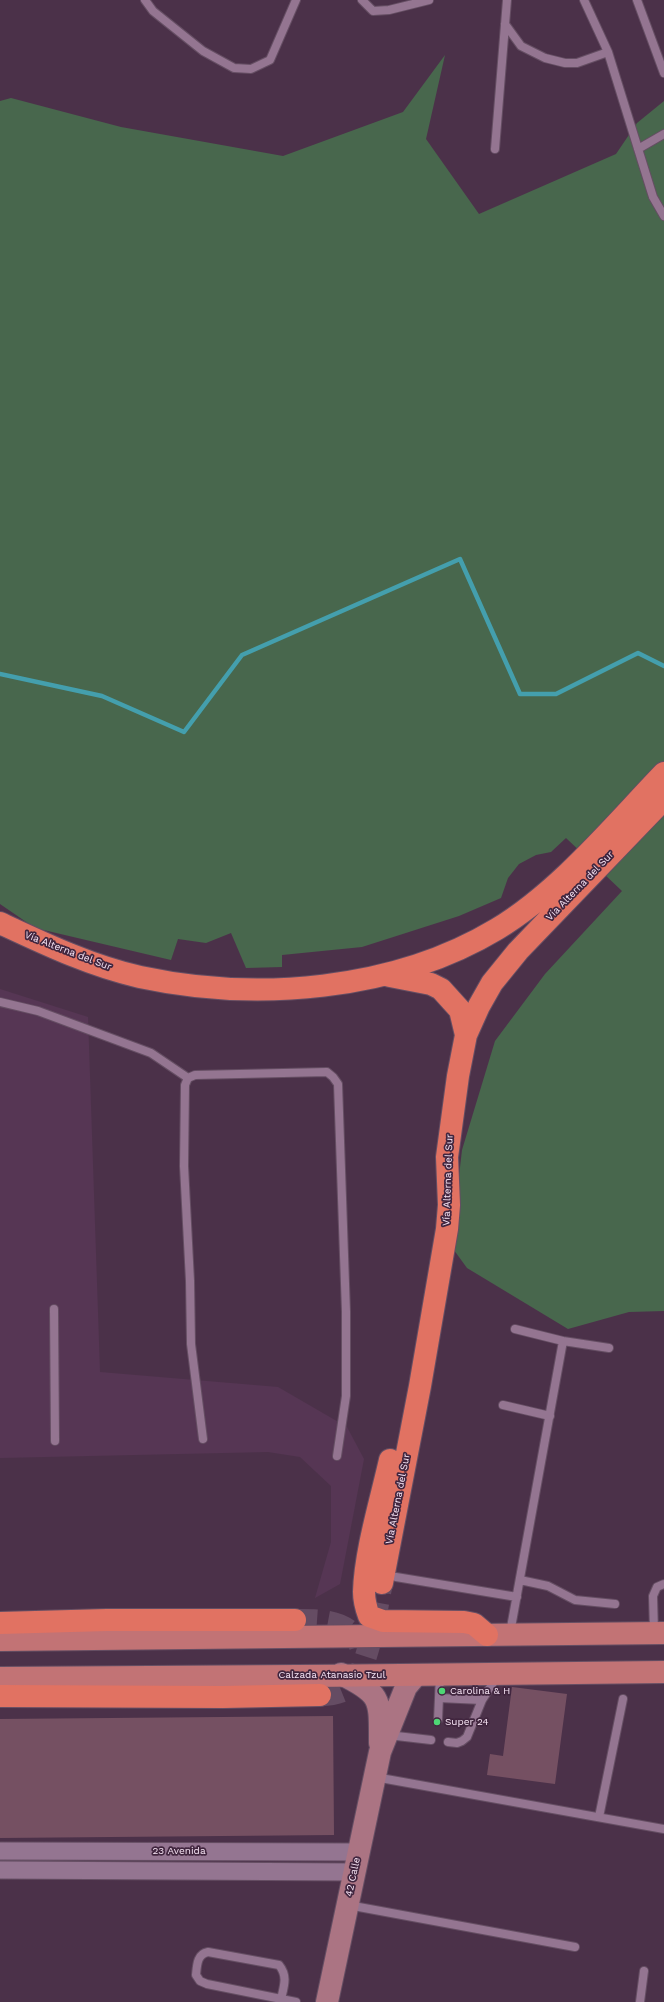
<!DOCTYPE html>
<meta charset="utf-8">
<style>
body{margin:0}
canvas{display:block;background:#4b3149}
</style>
<canvas width="664" height="2002"></canvas>
<script>
const ctx = document.querySelector('canvas').getContext('2d');
ctx.lineJoin = 'round';
function paint(path, color) {
  ctx.fillStyle = color;
  ctx.fill(path, 'evenodd');
}
function strokePath(path, color, width, dash) {
  ctx.strokeStyle = color;
  ctx.lineWidth = width;
  ctx.lineCap = dash ? 'butt' : 'round';
  ctx.setLineDash(dash || []);
  ctx.stroke(path);
}
function label(font, color, halo, rows, align = 'center') {
  ctx.font = font + ' "Work Sans",sans-serif';
  ctx.lineWidth = 3.5;
  ctx.setLineDash([]);
  ctx.textBaseline = 'middle';
  ctx.strokeStyle = halo;
  ctx.fillStyle = color;
  for (const [text, x, y, turn = 0] of rows) {
    ctx.save();
    ctx.translate(x, y);
    ctx.rotate((+turn || 0) * Math.PI / 180);
    ctx.textAlign = isNaN(turn) ? turn : align;
    if (halo) ctx.strokeText(text, 0, 0);
    ctx.fillText(text, 0, 0);
    ctx.restore();
  }
}
paint(new Path2D(`
 M0,989L88,1017L100,1372L278,1387L347,1427L364,1459L340,1584L315,1598L331,1542V1486L300,1457L268,1452L0,1458Z`), '#563654');
paint(new Path2D(`
 M445,55L426,139L479,214L616,154L637,123L664,101V1311L629,1312L568,1329L467,1268L451,1246L462,1150L495,1041L545,974L622,891L566,838L551,852L536,855L519,864L508,878L501,898L459,916L362,947L282,955V967L246,968L231,933L206,943L178,939L171,960L35,928L0,904V101L11,98L121,127L283,156L403,112Z`), '#48674d');
strokePath(new Path2D(`
 M0,674L102,696L184,732L242,655L460,559L520,694H556L638,653L664,666`), '#449fad', 4.5);
paint(new Path2D(`
 M512,1687L567,1694L555,1784L487,1775L490,1754L503,1756Z
 M333,1716L334,1835L0,1838V1719Z`), '#755062');
strokePath(new Path2D(`
 M295,1620C319,1620 350,1619 360,1646
 M320,1695C330,1695 338,1694 347,1689C369,1673 376,1610 382,1583`), '#654c63', 22, [22, 11]);
const lane = new Path2D(`
 M145,0L153,11L203,51L234,68L251,69L270,60L296,0
 M362,0L373,11L389,10L429,0
 M584,0L608,52L653,197L664,216
 M637,0L664,73
 M505,24L521,46L545,58L565,63H577L608,52
 M495,149L507,0
 M638,149L664,134
 M0,1002L38,1011L151,1053L188,1078
 M54,1309L55,1441
 M515,1329L563,1341L609,1348
 M503,1405L550,1416
 M203,1439L191,1344L190,1281L184,1166L185,1085L188,1078L195,1075L327,1072L333,1077L338,1084L346,1312V1396L337,1456
 M396,1577L517,1597
 M520,1580L548,1586L575,1600L615,1604
 M654,1632L653,1596L657,1587L664,1584
 M510,1633L563,1341
 M439,1698L482,1700
 M438,1720L440,1675
 M388,1735L431,1740
 M448,1742L457,1743L462,1741L467,1737L482,1700L497,1677
 M375,1777L664,1829
 M599,1817L623,1699
 M348,1905L575,1947
 M281,1999C284,1986 288,1976 279,1965L208,1952C197,1954 197,1965 196,1975L200,1981L207,1984L296,2002
 M640,2002L644,1971`);
const street = new Path2D(`
 M0,1851L358,1852
 M0,1870L354,1872`);
const secondary = new Path2D(`
 M341,1674C382,1694 380,1699 380,1743
 M327,2002L380,1752L406,1687L416,1675`);
const primary = new Path2D(`
 M0,1640L664,1633
 M0,1678C221,1676 443,1676 664,1672`);
const highway = new Path2D(`
 M0,923C45,944 91,966 140,977C256,1002 394,991 497,929C560,891 613,826 664,773
 M390,976L431,984L441,989L460,1010L466,1035
 M390,1460C381,1500 365,1552 364,1592C364,1601 366,1608 369,1616L383,1621L464,1622L474,1624L487,1635
 M382,1583L420,1386L447,1229L449,1205L447,1157L458,1076L466,1035L479,1006L492,983L518,951L664,799
 M0,1623L107,1620H295
 M0,1696L223,1697L320,1695`);
strokePath(lane, '#654e63', 10);
strokePath(street, '#654e63', 19);
strokePath(secondary, '#654e63', 24);
strokePath(primary, '#654e63', 24);
strokePath(highway, '#654e63', 24);
strokePath(lane, '#947591', 8);
strokePath(street, '#947591', 17);
strokePath(secondary, '#ab7483', 22);
strokePath(primary, '#c27375', 22);
strokePath(highway, '#e17262', 22);
for (const [x, y, r, color] of [
 [442,1691,4,"#4ed675"],
 [437,1722,4,"#4ed675"]
]) {
  const dot = new Path2D();
  dot.arc(x, y, r, 0, 2 * Math.PI);
  ctx.fillStyle = color;
  ctx.fill(dot);
  strokePath(dot, '#41263f', 1.5);
}
label('10px', '#f9e7f7', '#41263f', [
 ["Vía Alterna del Sur",580,886,-46],
 ["Vía Alterna del Sur",68,951,21],
 ["Vía Alterna del Sur",448,1180,-88],
 ["Vía Alterna del Sur",398,1499,-79],
 ["Calzada Atanasio Tzul",332,1675],
 ["23 Avenida",179,1851],
 ["42 Calle",353,1877,-78]
]);
label('10px', '#f9e7f7', '#41263f', [
 ["Carolina & H",450,1691],
 ["Super 24",445,1722]
], 'left');
</script>
